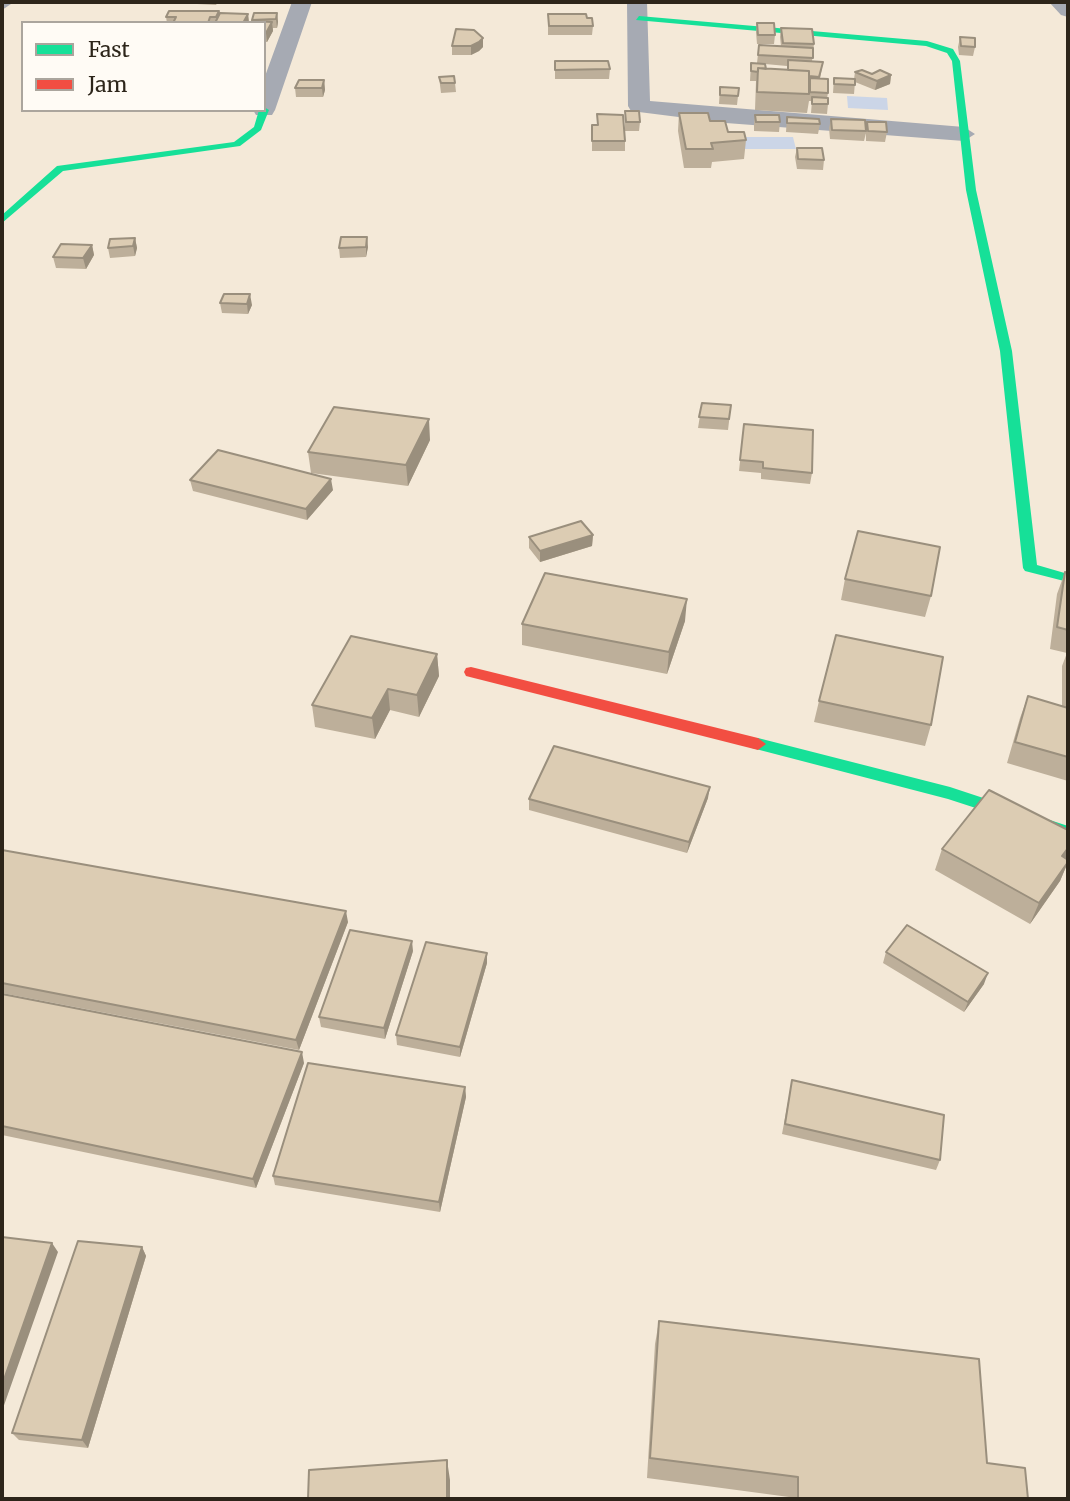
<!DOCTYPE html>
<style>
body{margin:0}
#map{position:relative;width:1070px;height:1501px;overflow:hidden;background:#f4e9d8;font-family:Merriweather,serif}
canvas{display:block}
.frame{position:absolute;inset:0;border:4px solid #2d251a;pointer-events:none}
.legend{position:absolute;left:21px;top:21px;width:245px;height:91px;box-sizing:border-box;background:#fffbf5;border:2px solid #aba59d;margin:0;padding:9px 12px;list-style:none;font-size:21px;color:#2d251a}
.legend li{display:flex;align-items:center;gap:14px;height:35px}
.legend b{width:35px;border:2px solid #aba59d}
</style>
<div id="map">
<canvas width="1070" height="1501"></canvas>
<div class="frame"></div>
<ul class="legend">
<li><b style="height:9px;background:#16e098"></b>Fast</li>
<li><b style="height:9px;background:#f24e42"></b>Jam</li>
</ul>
</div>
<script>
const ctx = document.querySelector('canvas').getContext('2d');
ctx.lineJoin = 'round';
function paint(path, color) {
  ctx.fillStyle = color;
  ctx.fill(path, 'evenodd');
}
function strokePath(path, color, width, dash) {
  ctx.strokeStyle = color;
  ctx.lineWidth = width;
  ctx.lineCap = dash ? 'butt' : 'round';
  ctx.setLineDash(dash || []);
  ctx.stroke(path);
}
paint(new Path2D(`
 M847,96L887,98L888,110L848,108Z
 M737,137H793L796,149H740Z`), '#cbd5e7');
paint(new Path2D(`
 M2,2H14L2,10Z
 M292,2H312L275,110L272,115H256L253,110H264V79Z
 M627,2H647L650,101L964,127L975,134L964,141L726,123L631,111L628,106Z
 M1049,2H1068V17L1061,15Z`), '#a6aab3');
paint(new Path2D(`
 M639,16L927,41L953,49L960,61L976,190L1012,351L1037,565L1068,574V582L1025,571L1023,568L1000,351L966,190L952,61L947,53L926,46L636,20Z
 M264,107L269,110L261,130L240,146L63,171L2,223V215L57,166L234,142L254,127L259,110H264Z
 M758,738L950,787L1068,826V838L948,799L752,748L750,744Z`), '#16e098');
paint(new Path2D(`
 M471,667L758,738L766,744L758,750L466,676L464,672L466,668Z`), '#f24e42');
paint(new Path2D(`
 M197,2H218L216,5L197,4Z
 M219,11V14H248L249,23H167L166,17Z
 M277,13L278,22L277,28H273V31L267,42H264V23L252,21V20Z
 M548,14L587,18L593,26L592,35H548Z
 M757,23L775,35L774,44H757L756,32Z
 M781,28L814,44L812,61L823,62L820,79L828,93L827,98L828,104L827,114L811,113L812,101H809L807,113L755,110L756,81H750L751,63H757L759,45L781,46L780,37ZM765,64L787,66V70L766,69Z
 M960,37L975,47L973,56L959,55L958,47Z
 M483,38V47L479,51L471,55H452V46Z
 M555,61L610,69L609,79H555Z
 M855,72L891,75L890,84L875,90L855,82L854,94L833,93L834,78L854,79Z
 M439,77L455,83L456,92L441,93Z
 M324,80L325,90L323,97H296L295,88Z
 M720,87L738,96L737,105L719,104Z
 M625,111L640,122L639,131H625Z
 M679,113L710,121L728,132L746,140L744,159L712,162L711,168H684L678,131Z
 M755,115L780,122L779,132L754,131V124Z
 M787,117L820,124L818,134L786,132Z
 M831,119L866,129L867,122L887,132L885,142L866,141V133L864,141L830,139L829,128Z
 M592,125L625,141V151H592Z
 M797,148L824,160L823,170L797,169L795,157Z
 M135,238L137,248L135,256L110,258L108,248Z
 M92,245L94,255L86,269L56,268L53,257Z
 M368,247L366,257L340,258L339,248Z
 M224,294L252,305L248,314L222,313L220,303Z
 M702,403L731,405L728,430L698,428Z
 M744,424L812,473L810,484L761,479V473L739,471Z
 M430,440L408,486L311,473L308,452Z
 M190,480L333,490L307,520L193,491Z
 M593,535L592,546L540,562L529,548V537Z
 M1065,572L1068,573V781L1007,763L1020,718L1028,696L1062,706V666L1067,653L1050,649L1057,594Z
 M845,579L931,596L925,617L841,600Z
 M685,621L667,674L522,645V624Z
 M437,654L439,676L419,717L390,710L375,739L315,727L312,705Z
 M819,701L931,725L925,746L814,722Z
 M708,798L687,853L529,810V799Z
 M1068,830V857L1067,859L1068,862L1060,881L1030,924L935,870L942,849Z
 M2,850L348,922L299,1050L2,993Z
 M413,951L385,1039L321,1027L319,1017Z
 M886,952L984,984L964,1012L883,963Z
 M487,953V963L460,1057L397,1045L396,1035Z
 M2,994L304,1063L256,1188L2,1135Z
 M792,1080L940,1160L936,1170L782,1134Z
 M465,1087L466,1097L440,1212L275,1185L273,1176Z
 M142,1247L146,1256L88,1448L19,1440L12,1433Z
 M659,1321L987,1463L1028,1499H789V1497L647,1478L655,1344Z`), '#bdaf9a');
paint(new Path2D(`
 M277,13L278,22L277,28L276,19Z
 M248,14L249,23H243Z
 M272,22L273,31L267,42L266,33Z
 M483,38V47L479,51L471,55V46Z
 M891,75L890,84L875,90L877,81Z
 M324,80L325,90L323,97L322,88Z
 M367,237L368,247L366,257V247Z
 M135,238L137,248L135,256L133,246Z
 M92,245L94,255L86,269L83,258Z
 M250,294L252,305L248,314L247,304Z
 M429,419L430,440L408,486L406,465Z
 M331,479L333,490L307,520L306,509Z
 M593,535L592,546L540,562V551Z
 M687,599L685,621L667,674L669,652Z
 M437,654L439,676L419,717L417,695Z
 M388,689L390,710L375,739L372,718Z
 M710,787L708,798L687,853L689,842Z
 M1068,848V857L1053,878L1062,856Z
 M1068,862L1060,881L1030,924L1039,903Z
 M346,911L348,922L299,1050L296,1040Z
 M412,941L413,951L385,1039L384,1028Z
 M487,953V963L460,1057V1047Z
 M988,973L984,984L964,1012L968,1002Z
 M302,1052L304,1063L256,1188L253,1179Z
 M465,1087L466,1097L440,1212L439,1202Z
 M52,1243L58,1252L2,1411V1385Z
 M142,1247L146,1256L88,1448L82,1440Z
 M447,1460L450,1480V1499H447Z`), '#9a8f7d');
const building = new Path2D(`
 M169,11H219L216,17H210L208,23H173L176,17H166Z
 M220,13L248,14L243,23H215Z
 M254,13H277L276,19L252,20Z
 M548,14H586L587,18H592L593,26H549Z
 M252,21L272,22L266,33H264V23H251Z
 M757,23H774L775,35H758Z
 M781,28L812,29L814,44L783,43Z
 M456,29L474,30L483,38L479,42L471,46H452Z
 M960,37L975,38V47L961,46Z
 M759,45L813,48V58L758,55Z
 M788,60L823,62L819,77L809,76V71L788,70Z
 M555,61H608L610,69L555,70Z
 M751,63L765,64L766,69L758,68V72L751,71Z
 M758,68L809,71V94L757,92Z
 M862,70L872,74L880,70L891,75L877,81L855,72Z
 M454,76L455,83H441L439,77Z
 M810,78L828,79V93L810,92Z
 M834,78L855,79V85L834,84Z
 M299,80H324L322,88H295Z
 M720,87L739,88L738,96L720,95Z
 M812,97L828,98V104H812Z
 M625,111H639L640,122H626Z
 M679,113H708L710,121H725L728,132H744L746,140L711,143L713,149H686Z
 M597,114L623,115L625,141H592V125H598Z
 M755,115H779L780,122H756Z
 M787,117L819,119L820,124L787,123Z
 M831,119L865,120L866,131L832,130Z
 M867,122H886L887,132L868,131Z
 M797,148H822L824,160L798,159Z
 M341,237H367L366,247L339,248Z
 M135,238L133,246L108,248L110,239Z
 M61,244L92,245L83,258L53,257Z
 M224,294H250L247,304L220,303Z
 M702,403L731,405L729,419L699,417Z
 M334,407L429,419L406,465L308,452Z
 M744,424L813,430L812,473L763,468V462L740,460Z
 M218,450L331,479L306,509L190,480Z
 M581,521L593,535L540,551L529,537Z
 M858,531L940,547L931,596L845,579Z
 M1065,572L1068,573V630L1057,627Z
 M545,573L687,599L669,652L522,624Z
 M836,635L943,657L931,725L819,701Z
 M351,636L437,654L417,695L388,689L372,718L312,705Z
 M1028,696L1068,708V757L1015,742Z
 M554,746L710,787L689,842L529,799Z
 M989,790L1068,830V848L1062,856L1068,860V862L1039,903L942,849Z
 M2,850L346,911L296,1040L2,983Z
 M907,925L988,973L968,1002L886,952Z
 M350,930L412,941L384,1028L319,1017Z
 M426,942L487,953L460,1047L396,1035Z
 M2,994L302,1052L253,1179L2,1126Z
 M308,1063L465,1087L439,1202L273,1176Z
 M792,1080L944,1115L940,1160L785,1124Z
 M2,1237L52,1243L2,1385Z
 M78,1241L142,1247L82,1440L12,1433Z
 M659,1321L979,1359L987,1463L1025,1468L1028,1499H798V1477L650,1458Z
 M447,1460V1499H308L309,1470Z`);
paint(building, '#dcccb3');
strokePath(building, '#9a8f7d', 2);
</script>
